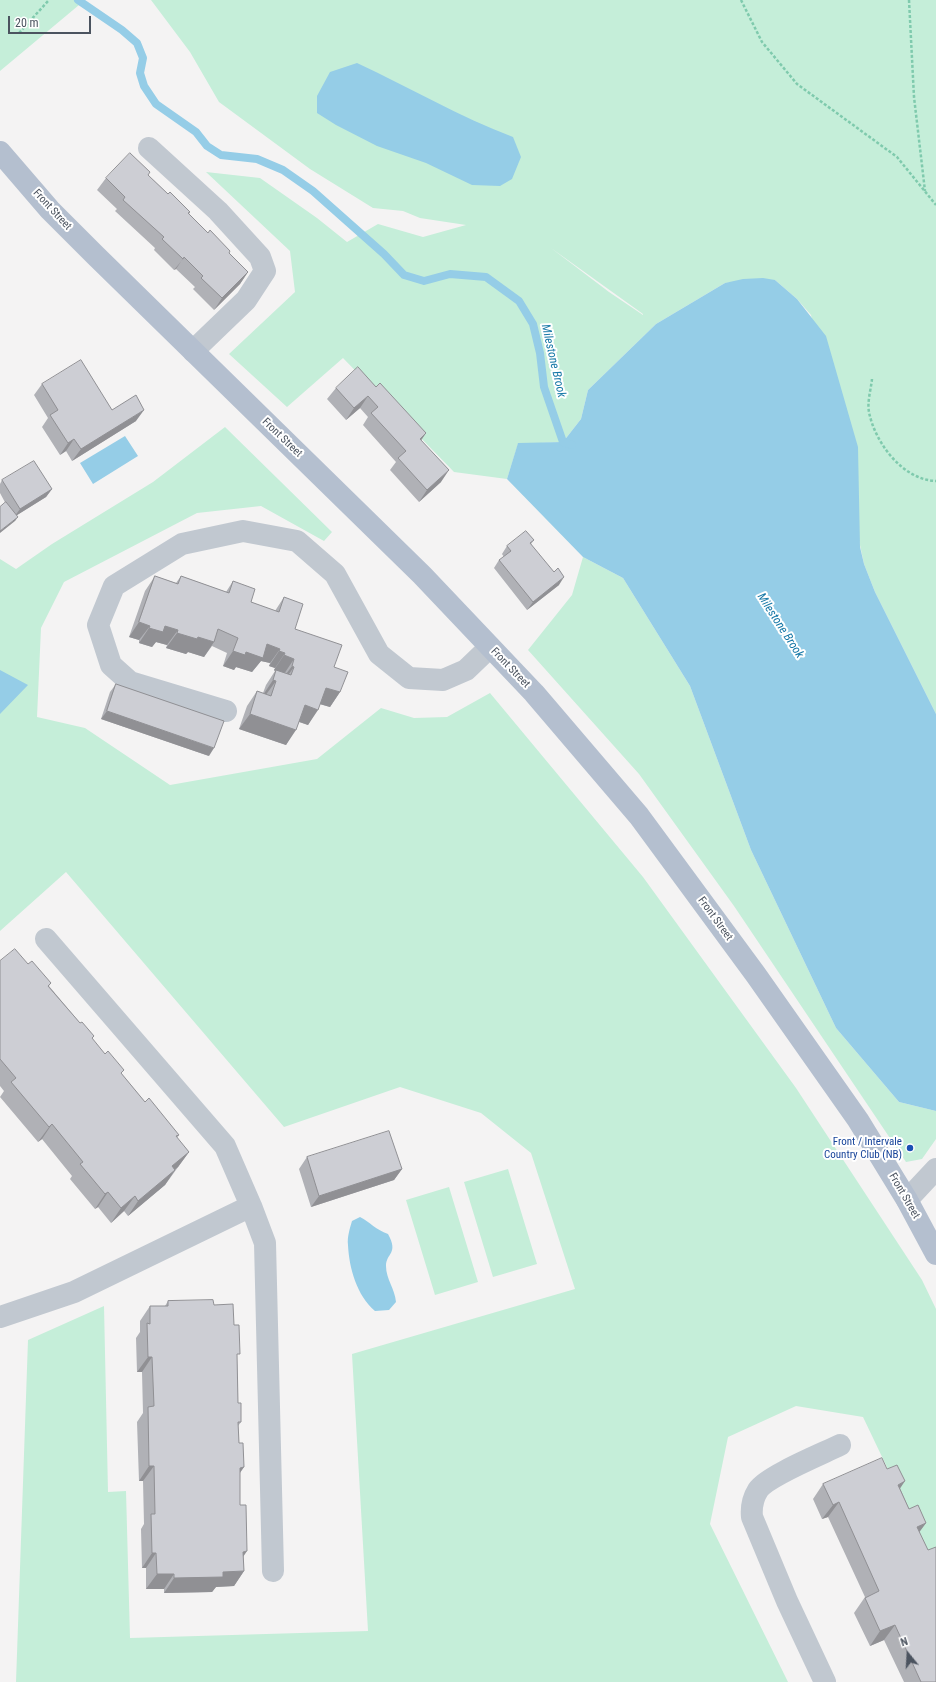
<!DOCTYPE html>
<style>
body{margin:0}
#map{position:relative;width:936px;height:1682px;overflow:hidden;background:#f4f3f3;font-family:"Roboto Condensed",sans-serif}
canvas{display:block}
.north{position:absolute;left:888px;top:1634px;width:40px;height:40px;-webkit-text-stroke:3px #fff;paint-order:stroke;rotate:342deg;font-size:11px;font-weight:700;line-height:16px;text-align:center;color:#4b535f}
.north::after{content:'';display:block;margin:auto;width:14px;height:18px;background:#4b535f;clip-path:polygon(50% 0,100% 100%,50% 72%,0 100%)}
.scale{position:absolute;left:8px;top:16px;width:83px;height:18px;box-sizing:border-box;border:2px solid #4b535f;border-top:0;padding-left:5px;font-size:12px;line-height:14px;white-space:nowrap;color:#4b535f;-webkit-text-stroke:3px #fff;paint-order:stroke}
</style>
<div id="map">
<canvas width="936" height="1682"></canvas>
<div class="north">N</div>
<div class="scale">20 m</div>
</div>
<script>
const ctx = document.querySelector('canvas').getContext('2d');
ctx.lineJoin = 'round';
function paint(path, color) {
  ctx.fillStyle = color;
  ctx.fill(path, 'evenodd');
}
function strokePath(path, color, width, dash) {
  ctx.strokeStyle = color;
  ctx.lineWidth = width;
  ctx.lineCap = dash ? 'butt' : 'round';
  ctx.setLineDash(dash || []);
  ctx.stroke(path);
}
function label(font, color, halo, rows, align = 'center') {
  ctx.font = font + ' "Roboto Condensed",sans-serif';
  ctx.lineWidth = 4;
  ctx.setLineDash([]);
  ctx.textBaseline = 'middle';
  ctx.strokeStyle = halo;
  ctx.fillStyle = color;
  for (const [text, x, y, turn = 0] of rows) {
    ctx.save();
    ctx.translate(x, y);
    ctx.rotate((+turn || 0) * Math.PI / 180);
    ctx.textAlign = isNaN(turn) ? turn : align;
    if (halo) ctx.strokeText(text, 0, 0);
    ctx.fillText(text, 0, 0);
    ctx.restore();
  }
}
paint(new Path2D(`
 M0,0H85L0,71Z
 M151,0H936V714L875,592L864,564L811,315L797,299L775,280L725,283L656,324L588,390L581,419L563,442L518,444L507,479L454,472L343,358L287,407L229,354L295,292L290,251L206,172L260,178L317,218L347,242L378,224L423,237L466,225L420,218L403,211L373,208L310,169L219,102L190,52ZM551,248L643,314V315L609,292Z
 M225,427L332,532L324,541L261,506L197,513L64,582L41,628L37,717L85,728L170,785L317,759L381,708L414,718L447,717L490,693L643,877L796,1088L922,1280L936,1309V1570L863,1417L796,1406L728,1437L710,1524L788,1682H16L28,1340L104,1306L108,1492L126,1491L130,1638L368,1631L352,1354L575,1289L531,1153L481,1113L400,1087L284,1127L66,872L0,931V559L16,569L52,544L153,482Z
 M583,557L623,578L690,686L751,850L836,1028L899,1102L936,1111V1139L922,1159L906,1162L734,906L639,774L528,650L572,595Z
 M508,1169L537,1264L493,1277L464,1182Z
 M449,1187L478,1282L435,1295L406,1200Z`), '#c5eed9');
paint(new Path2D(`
 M357,63C409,87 460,117 513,137L521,157L512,179L500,186L472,185L426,163L377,146L336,125L317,113V96L330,72Z
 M763,278L775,280L797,299L826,336L858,447L860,547L864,564L875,592L936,714V1111L899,1102L836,1028L751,850L690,686L623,578L583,557L507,479L518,443L563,442L581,419L588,390L656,324L725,283L743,279Z
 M125,436L138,456L93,484L80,463Z
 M0,670L28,685L0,714Z
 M360,1217C370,1222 376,1230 388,1234C399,1254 386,1253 386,1266C386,1279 395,1289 396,1302L389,1310L375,1311C357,1296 349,1268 348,1245C347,1237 350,1228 352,1221Z`), '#95cde7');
strokePath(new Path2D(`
 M78,0L122,30L137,43L143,58L140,73L144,86L156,104L196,132L207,146L221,155L257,159L283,170L313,191L384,254L404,275L424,281L450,274L486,277L519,301L533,324L540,353L544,387L563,442L572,445`), '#95cde7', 8);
strokePath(new Path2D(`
 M741,0L762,42L797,84L897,157L936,205
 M909,0L914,97L925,191
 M19,33L49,0
 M872,379C871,389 867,402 869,412C875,443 903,480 936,481`), '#7fcaad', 2.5, [3, 2]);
strokePath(new Path2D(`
 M149,148L218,211L260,257L265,271L246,300L193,351
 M226,711L130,682L111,665L98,625L114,586L182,544L243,531L297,541L335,574L379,654L409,678L443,680L466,670L490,647
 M46,939L225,1146L251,1206L265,1243L273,1571
 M907,1200L936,1169
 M0,1317L74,1292L251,1206
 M825,1682L787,1601L752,1517C751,1507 753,1498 758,1490C767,1476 824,1453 840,1445`), '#c1c8d0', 22);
strokePath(new Path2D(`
 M0,152L50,210L96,256L422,575L534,693L639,816L756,975L858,1120L907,1200L936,1254`), '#b4bfcf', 22);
paint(new Path2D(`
 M148,175L168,194L190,212L189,214L248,272L240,284L214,310L193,289L195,287L176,269L174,270L154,250L155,248L115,211L117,209L97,190L106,178Z
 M42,384L112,410L136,421L72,461L66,451L60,455L42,427L48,418L34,395Z
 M376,387L426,433L421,440L441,482L419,502L390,470L396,462L363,425L368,417L360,408L346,420L327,399L336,388Z
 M2,480L52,489L46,497L17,515L15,521L0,493V484Z
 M534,540L531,544L559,585L527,610L494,568L499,560L504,557L502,554L507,546Z
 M155,576L176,583L181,576L226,592L233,581L251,602L275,611L284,597L295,629L334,667L340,692L330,707L320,704L308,725L299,722L286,745L239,729L247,706L257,691L263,693L266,685L275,671L274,670L275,668L269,666L270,663L261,661L252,672L236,667L234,670L223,666L227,653L212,646L204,657L188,652L186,654L166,648L167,645L156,642L152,647L139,643V640L129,637L145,591Z
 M116,684L209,756L101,719L110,692Z
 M0,961L28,964L51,983L49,986L80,1023L94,1036L92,1039L145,1102L179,1135L177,1138L189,1152L165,1185L128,1216L124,1211L111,1223L98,1207L95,1209L70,1179L72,1176L42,1139L38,1142L0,1097L4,1091L0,1086Z
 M307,1157L402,1169L394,1180L311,1207L299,1169Z
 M168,1301L214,1305L234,1325L237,1358L238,1403L241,1422L238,1426L239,1443L244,1467L240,1473V1505L244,1571L234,1586L216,1587L212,1592L164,1593V1589H146V1568H142L141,1529L144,1524L143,1481H139L137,1422L143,1413L142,1372H137L136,1338L140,1332V1321L150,1306H165Z
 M887,1469L900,1488L909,1509L926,1523L919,1532L936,1682H904L884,1640L870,1646L854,1613L865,1597L828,1517L822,1519L813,1499L823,1484Z`), '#b0b1b6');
paint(new Path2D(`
 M184,257L176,269L174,270L183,259Z
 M248,272L240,284L214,310L222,298Z
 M368,396L360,408L346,420L354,408Z
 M144,410L136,421L72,461L81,449Z
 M426,433L418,445L420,439Z
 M74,439L66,451L60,455L68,443Z
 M449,470L441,482L419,502L427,490Z
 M52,489L46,497L14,517L20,509Z
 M18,517L15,521L0,533V531Z
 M564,577L559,585L527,610L533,602Z
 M139,622L150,626L139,640L129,637Z
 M165,626L178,630L167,645L156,642L152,647L139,643L149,628Z
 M177,633L198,637L214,642L204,657L188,652L186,654L166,648Z
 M267,644L280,649L270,663L261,661L252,672L236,667L234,670L223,666L233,651Z
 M279,651L285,653L275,668L269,666Z
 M284,655L294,659L284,674L276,670L275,671L274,670Z
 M292,666L294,667L283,682L281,681Z
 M273,680L276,681L265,696L263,695Z
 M326,688L340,692L330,707L316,703Z
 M305,705L318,710L308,725L294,720Z
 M107,711L214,748L209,756L101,719Z
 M250,714L296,730L286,745L239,729Z
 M52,1124L42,1139L38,1142L49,1127Z
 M189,1152L178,1167L161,1181L172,1166Z
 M402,1169L394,1180L311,1207L319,1196Z
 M175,1170L165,1185L128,1216L138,1201Z
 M108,1192L98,1207L95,1209L105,1194Z
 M135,1196L124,1211L111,1223L121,1208Z
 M148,1357H152L142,1372H137Z
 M149,1466H154L143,1481H139Z
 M244,1467L233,1482L240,1468Z
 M905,1481L895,1496L898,1485Z
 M839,1502L828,1517L822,1519L833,1505Z
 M926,1523L915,1538L917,1527Z
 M247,1551L237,1566L243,1552Z
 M152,1553H156L146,1568H142Z
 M244,1571L234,1586L216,1587L212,1592L164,1593L174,1578L223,1572Z
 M157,1574H174L164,1589H146Z
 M895,1625L884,1640L870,1646L880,1631Z`), '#909094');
const building = new Path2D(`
 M130,153L150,172L148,175L168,194L170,192L190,212L188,213L208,233L210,230L230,251L229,253L248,272L222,298L201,278L203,276L184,257L183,259L162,239L164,237L123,200L125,197L106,178Z
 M81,360L112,410L136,395L144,410L81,449L74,439L68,443L50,415L58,410L42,384Z
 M358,367L376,387L380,383L426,433L420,439L449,470L427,490L398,458L406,451L371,413L378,407L368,396L354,408L336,388Z
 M34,461L52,489L20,509L2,480Z
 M6,502L18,517L0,531V507Z
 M526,531L534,540L530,543L554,572L558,568L564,577L533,602L499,560L511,551L507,546Z
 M155,576L178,584L181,576L229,593L233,581L255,589L251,602L279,612L284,597L303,604L295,629L342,645L334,667L348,672L340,692L326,688L318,710L305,705L296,730L250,714L257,691L271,696L276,681L273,680L276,670L291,675L294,667L292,666L294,659L284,655L285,653L279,651L280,649L267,644L263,658L246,652L245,655L233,651L238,638L218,629L214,642L198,637L197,639L177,633L178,630L165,626L163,632L149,628L150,626L139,622Z
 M116,684L224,721L214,748L107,711Z
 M15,949L28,964L32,961L51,983L48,986L80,1023L82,1022L94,1036L92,1038L105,1054L108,1051L124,1070L121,1073L145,1102L149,1098L179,1135L176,1136L189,1152L172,1166L175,1170L138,1201L135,1196L121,1208L108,1192L105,1194L80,1164L83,1162L52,1124L49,1127L11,1082L16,1078L0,1059V961Z
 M389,1131L402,1169L319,1196L307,1157Z
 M213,1300L214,1305L233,1304L234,1325H239L240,1354H237L238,1403H241V1422H238L239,1443H243L244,1467L240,1468V1505H246L247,1551L243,1552L244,1571L223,1572V1577L174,1578V1574H157L156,1553H152L151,1514H155L154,1466H149L148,1407L154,1406L152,1357H148L147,1323L150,1324V1306H168V1301Z
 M882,1458L887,1469L897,1465L905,1481L898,1485L909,1509L918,1505L926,1523L917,1527L928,1550L936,1547V1682H921L895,1625L880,1631L865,1598L879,1591L839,1502L833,1505L823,1484Z`);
paint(building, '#cdced4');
strokePath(building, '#909094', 1);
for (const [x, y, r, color] of [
 [910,1148,4,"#1a4fb4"]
]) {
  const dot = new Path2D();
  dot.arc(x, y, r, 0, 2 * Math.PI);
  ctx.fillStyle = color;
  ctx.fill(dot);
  strokePath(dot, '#fff', 1.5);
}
label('11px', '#4b535f', '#fff', [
 ["Front Street",52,210,47],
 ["Front Street",282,438,44],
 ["Front Street",510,668,46],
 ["Front Street",715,919,54],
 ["Front Street",904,1196,60]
]);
label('11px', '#164399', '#fff', [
 ["Front / Intervale",902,1142],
 ["Country Club (NB)",902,1155]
], 'right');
label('italic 12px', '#1678a7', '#fff', [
 ["Milestone Brook",553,361,77],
 ["Milestone Brook",780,626,57]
]);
</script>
